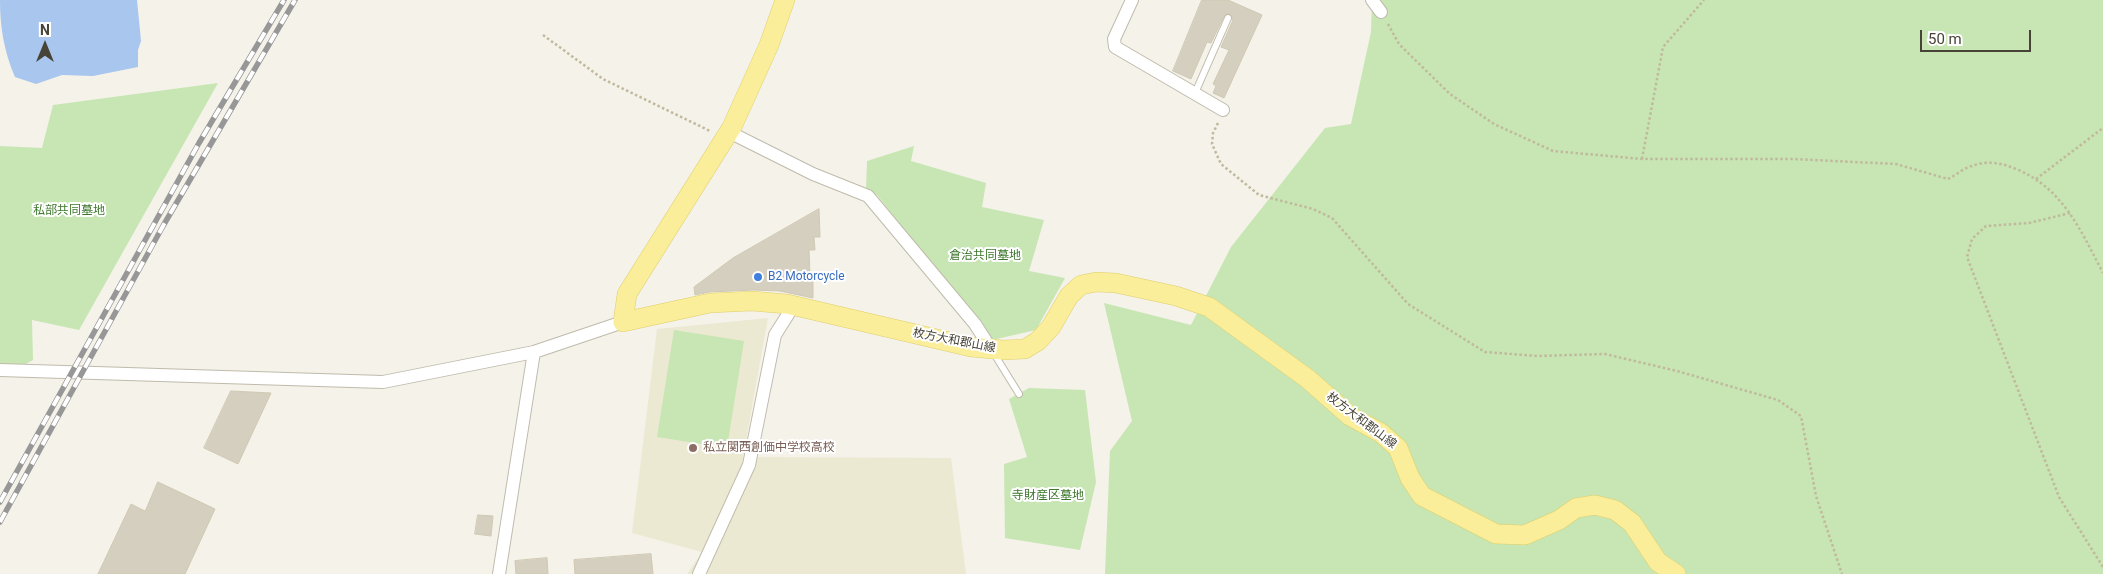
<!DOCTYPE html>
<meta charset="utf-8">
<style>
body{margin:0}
#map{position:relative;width:2103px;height:574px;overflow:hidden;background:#f4f2e9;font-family:Roboto,sans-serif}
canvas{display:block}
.north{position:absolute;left:20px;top:20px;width:50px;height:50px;-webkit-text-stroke:4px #fff;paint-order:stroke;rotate:0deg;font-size:14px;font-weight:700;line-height:20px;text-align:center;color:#474337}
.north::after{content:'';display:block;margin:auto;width:18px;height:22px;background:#474337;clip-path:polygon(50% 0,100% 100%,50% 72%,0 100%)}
.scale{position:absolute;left:1920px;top:30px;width:111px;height:22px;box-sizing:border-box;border:2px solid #474337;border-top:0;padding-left:6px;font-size:15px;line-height:18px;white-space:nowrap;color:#474337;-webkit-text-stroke:4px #fff;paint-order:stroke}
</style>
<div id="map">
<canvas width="2103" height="574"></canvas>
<div class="north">N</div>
<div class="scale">50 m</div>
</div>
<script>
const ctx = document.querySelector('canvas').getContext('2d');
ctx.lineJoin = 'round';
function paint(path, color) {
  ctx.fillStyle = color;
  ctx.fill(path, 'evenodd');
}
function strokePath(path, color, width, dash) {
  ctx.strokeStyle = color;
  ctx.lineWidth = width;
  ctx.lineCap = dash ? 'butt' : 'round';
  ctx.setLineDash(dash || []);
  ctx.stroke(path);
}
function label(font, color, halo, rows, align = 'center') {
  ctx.font = font + ' Roboto,"Noto Sans JP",sans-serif';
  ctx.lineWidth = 4;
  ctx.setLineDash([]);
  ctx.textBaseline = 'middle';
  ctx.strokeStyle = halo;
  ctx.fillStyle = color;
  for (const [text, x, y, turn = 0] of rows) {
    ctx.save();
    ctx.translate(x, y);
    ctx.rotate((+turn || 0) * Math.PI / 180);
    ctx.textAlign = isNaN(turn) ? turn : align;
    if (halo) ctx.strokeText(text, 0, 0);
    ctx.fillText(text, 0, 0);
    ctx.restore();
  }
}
paint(new Path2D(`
 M768,318L743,457L951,458L966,574H687L702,552L632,533L657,329Z`), '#ece9d3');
paint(new Path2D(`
 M1372,0H2103V574H1105L1110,451L1132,421L1104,303L1191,325L1231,247L1325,128L1351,124L1371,32Z
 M218,83L79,330L32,320L33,360L22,366L0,365V146L42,148L53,105Z
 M914,146L911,161L986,183L982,207L1044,220L1029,271L1065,278L1036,330L992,340L877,195L866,190L867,161Z
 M674,330L744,341L727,448L657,437Z
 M1029,388L1085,390L1096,482L1080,550L1005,538L1004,464L1027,457L1009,399Z`), '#c7e6b3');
paint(new Path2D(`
 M0,0H137L141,41L138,50V67L93,76L62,75L36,84L15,77C4,51 0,28 0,0Z`), '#a8c6ee');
const building = new Path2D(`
 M1202,0H1228L1262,15L1224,98L1213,93L1216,86L1213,84L1229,50L1221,47L1233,20L1230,14L1224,16L1211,43L1207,42L1191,79L1173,71Z
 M819,209L820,237H814L815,250H809L810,276H813V298L780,291L753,290L709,292L695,295L694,287L733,258Z
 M231,391L271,393L238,464L204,448Z
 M158,482L215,509L185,574H98L131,504L145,511Z
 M478,515L493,516L491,536L475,534Z
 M651,554L653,574H575L574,560Z
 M547,558L548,574H516L515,561Z`);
paint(building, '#d5cfbf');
strokePath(building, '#cfc8b2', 1);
const service = new Path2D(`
 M1195,93L1228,18
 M993,352L1019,394`);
const minor = new Path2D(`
 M1132,0L1114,39L1115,47L1223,110
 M1372,0L1381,12
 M729,132L813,174L868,196L975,324L991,349
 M0,370L383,382L534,352L623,322
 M499,574L534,352
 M699,574L749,465L775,335L794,305`);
const primary = new Path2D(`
 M785,0L769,45L732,127L627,294L623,322L710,303L752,301L787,304L971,347L1003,350L1025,349L1038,341L1051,327L1069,296L1081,285L1096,282L1116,283L1176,296L1209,307L1308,379L1350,416L1381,433L1398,448L1410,478L1422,496L1496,534L1525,535L1559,520L1576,508L1595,505L1615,510L1632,523L1658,562L1676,574`);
strokePath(service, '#bfbbac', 8);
strokePath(minor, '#bfbbac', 14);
strokePath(primary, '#dfce6b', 20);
strokePath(new Path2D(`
 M1388,24L1399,44L1450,94L1494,124L1553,151L1642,159H1793L1896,164L1948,179C1956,175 1964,168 1972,166C1988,160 2002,163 2016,169C2063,188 2081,231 2103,273
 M543,35L603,79L710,131
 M1218,123L1213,133L1212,144L1221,164L1259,195L1313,209L1332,218L1408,304L1485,352L1537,356L1605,354L1677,371L1778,400L1801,416L1816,496L1842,574
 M1642,159L1663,47L1704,0
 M2036,179L2103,128
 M2070,213L2029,223L1986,226L1972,239L1967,257L2059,497L2103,567`), '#c0b99d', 2.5, [2.5, 2.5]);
strokePath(service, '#fff', 6);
strokePath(minor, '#fff', 12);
strokePath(primary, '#faee9b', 19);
const rail = new Path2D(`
 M0,502L199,143L284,0
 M0,522L163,226L295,0`);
strokePath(rail, '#979797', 5.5);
strokePath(rail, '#fff', 4, [11]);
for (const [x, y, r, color] of [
 [758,277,5,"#3f7fe0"],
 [693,448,5,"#8d6e63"]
]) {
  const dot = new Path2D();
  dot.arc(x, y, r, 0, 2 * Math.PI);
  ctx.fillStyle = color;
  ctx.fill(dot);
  strokePath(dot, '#fff', 2);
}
label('12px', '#3d772c', '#fff', [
 ["私部共同墓地",69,211],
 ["倉治共同墓地",985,256],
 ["寺財産区墓地",1048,496]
]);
label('12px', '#366cbe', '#fff', [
 ["B2 Motorcycle",768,277]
], 'left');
label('12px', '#474337', '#fff', [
 ["枚方大和郡山線",954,341,11],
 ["枚方大和郡山線",1361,421,37]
]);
label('12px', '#785e54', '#fff', [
 ["私立関西創価中学校高校",703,448]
], 'left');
</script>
